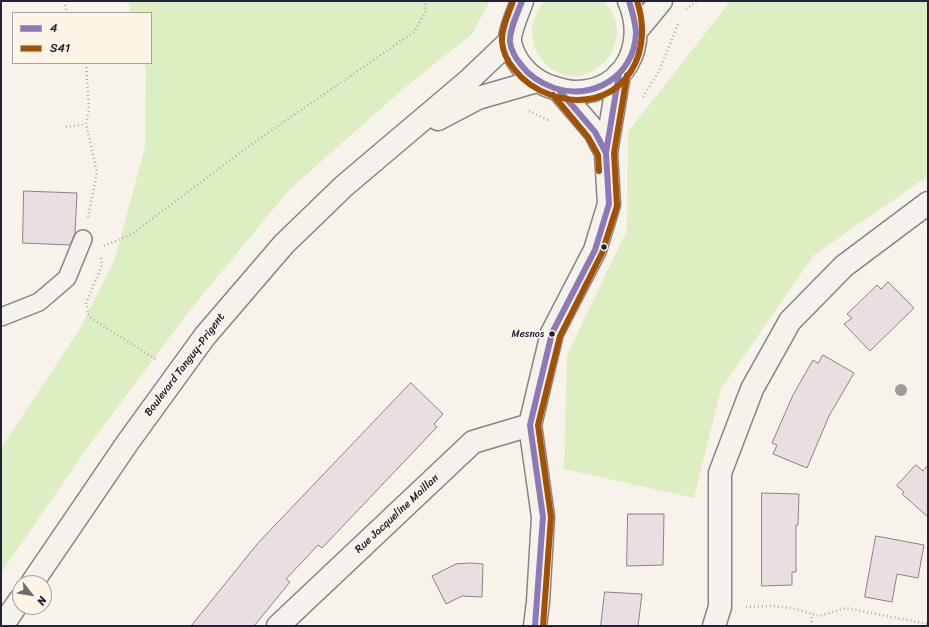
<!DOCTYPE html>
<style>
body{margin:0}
#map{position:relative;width:929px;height:627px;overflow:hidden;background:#f7f3ea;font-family:Sriracha,sans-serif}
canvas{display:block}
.frame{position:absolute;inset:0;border:2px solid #22223b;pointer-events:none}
.legend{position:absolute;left:12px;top:12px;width:140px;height:52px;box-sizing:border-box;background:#fcf5e5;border:1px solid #a5a1a1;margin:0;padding:5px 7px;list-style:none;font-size:12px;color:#22223b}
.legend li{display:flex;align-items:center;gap:8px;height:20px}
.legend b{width:20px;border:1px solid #a5a1a1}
.north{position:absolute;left:12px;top:575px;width:40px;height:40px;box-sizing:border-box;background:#fcf5e5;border:1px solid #a5a1a1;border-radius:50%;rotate:121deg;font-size:11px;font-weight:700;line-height:16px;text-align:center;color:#22223b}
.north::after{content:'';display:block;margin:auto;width:14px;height:18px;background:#6d6b78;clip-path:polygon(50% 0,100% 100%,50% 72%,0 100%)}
</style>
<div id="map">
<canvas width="929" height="627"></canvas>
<div class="frame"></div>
<ul class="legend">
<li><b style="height:5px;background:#8b7ab7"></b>4</li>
<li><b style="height:5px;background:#a25100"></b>S41</li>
</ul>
<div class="north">N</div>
</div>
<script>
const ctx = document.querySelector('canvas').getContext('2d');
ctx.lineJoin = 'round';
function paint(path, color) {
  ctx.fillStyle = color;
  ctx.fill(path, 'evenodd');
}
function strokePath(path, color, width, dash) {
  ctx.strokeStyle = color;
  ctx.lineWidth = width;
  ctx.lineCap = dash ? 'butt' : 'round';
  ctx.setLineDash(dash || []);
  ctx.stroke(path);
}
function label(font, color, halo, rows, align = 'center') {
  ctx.font = font + ' Sriracha,sans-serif';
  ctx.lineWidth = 3.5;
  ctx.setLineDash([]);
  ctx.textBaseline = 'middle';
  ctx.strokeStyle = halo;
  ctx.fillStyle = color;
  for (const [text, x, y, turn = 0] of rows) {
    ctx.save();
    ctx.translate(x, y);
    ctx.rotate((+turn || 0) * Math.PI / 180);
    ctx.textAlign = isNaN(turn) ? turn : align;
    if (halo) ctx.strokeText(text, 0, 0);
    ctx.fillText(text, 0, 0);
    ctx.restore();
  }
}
paint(new Path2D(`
 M128,1H490L472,34L403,89L289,190L186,315L88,447L1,573V448L79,330L115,259L145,147L146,71L144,63H151V13H131Z
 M545,1H604C642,41 588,100 548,66C540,59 534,50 533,40C530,25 535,12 545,1Z
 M735,1H928V176L814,255L721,389L694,498L564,469L567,355L627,230L628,132L729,3Z`), '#ddeec2');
const building = new Path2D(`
 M24,191L77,193L75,233L70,245L23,243Z
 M888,282L914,308L870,351L844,324L852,318L847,314L877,285L881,289Z
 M823,355L854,373L829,416L807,468L773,454L777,445L772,443L793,395L813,360L818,363Z
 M411,383L443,414L434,424L437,427L322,548L318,545L286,579L290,582L254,626H191L258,543Z
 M916,465L923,471L928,465V517L902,494L904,492L897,486Z
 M762,493L799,494L798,525H796V572H792V585L762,586Z
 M628,514H664L663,565L627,566Z
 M876,536L924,545L918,578L897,574L892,602L865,597Z
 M471,563L483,564L482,597L462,596L446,604L432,576L456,564Z
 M605,592L642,594L638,626H601Z`);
paint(building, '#eadee0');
strokePath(building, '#868485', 1);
const service = new Path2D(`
 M1,317L39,302L67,278L83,239`);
const minor = new Path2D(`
 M559,90L595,132L606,153
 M278,626L473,442L530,425
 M535,626L538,602L543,517L530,425L552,333L595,250L609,204L606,153L619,74
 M714,626L720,607V473L752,389L790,321L844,266L928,203`);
const tertiary = new Path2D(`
 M522,1C519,10 509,32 510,42C514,61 528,77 546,85C555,88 564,92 575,92C625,93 648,43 629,1
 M637,30L661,1
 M438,119L478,98L537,81
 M32,583L128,442L205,336L284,244L344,186L468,81L510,41
 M2,626L20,600`);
strokePath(service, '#868485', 20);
strokePath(minor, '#868485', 25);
strokePath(tertiary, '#868485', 25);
strokePath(new Path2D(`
 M64,1L67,13
 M686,9L697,1
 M86,63L89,109L86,124L97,172L88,218
 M643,97L659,71L679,22
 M529,111L550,121
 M66,127L86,124
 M104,246L132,234L249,146L414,32L426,11L425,1
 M101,258L102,265L86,303L89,317L157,360
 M746,607L773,606L792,608L819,616L846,608L928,624
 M811,626L812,614`), '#b0aead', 2.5, [1, 3]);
strokePath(service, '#f5f2ec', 17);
strokePath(minor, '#f5f2ec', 22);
strokePath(tertiary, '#f5f2ec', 22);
strokePath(new Path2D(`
 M522,1C518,13 509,29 510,42C511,50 516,59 522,66C530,77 541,83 554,88C593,101 634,76 636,34C636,22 632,12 629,1
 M559,90L595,132L606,153L607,171
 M535,626L543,517L530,425L552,333L595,250L609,204L606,153L619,74`), '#8b7ab7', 6);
strokePath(new Path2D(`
 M513,1C509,13 501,28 502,42C503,52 508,62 514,69C524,82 536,90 551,95C615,117 657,61 637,1
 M553,95L588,137L598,155L599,171
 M543,626L551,517L538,425L560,336L602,253L617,206L614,153L627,75`), '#a25100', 6);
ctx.fillStyle = '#999c98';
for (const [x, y] of [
 [901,390]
]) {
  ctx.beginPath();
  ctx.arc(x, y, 6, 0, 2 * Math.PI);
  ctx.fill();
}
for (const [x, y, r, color] of [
 [604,247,3.5,"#22223b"],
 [552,334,3.5,"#22223b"]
]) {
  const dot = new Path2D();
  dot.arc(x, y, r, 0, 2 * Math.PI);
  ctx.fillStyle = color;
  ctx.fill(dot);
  strokePath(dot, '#fcf5e5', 1.5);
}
label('10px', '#22223b', '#fcf5e5', [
 ["Mesnos",544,334]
], 'right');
label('11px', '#22223b', '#fcf5e5', [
 ["Boulevard Tanguy-Prigent",185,365,-53],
 ["Rue Jacqueline Maillan",397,514,-43]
]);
</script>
